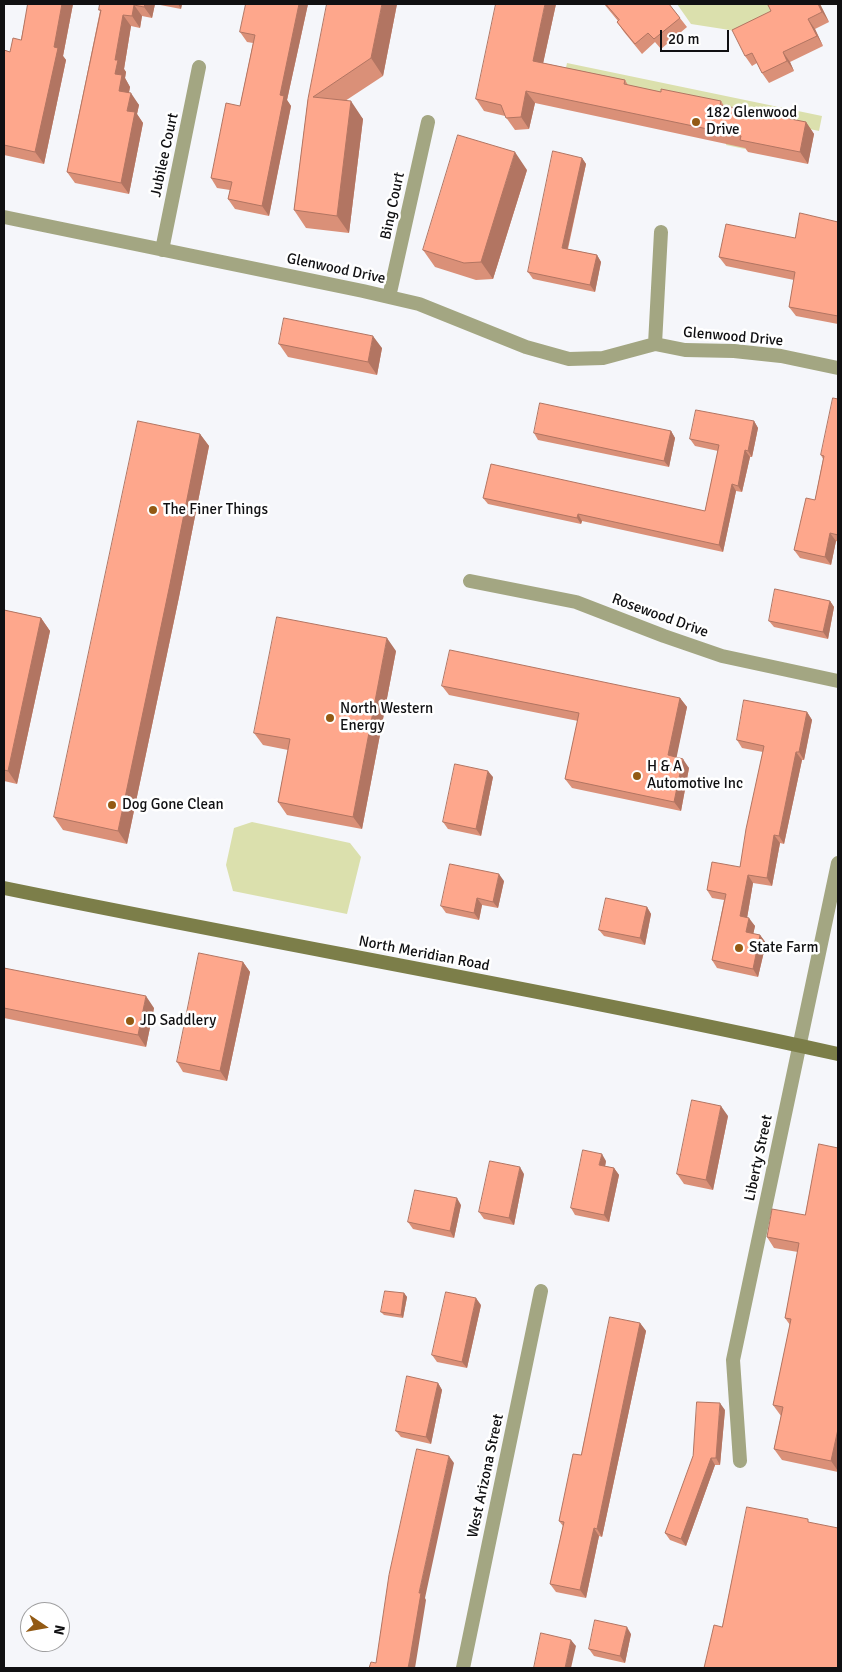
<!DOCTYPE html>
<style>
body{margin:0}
#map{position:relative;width:842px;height:1672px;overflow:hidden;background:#f5f6fa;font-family:Signika,sans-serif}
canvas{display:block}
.frame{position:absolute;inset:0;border:5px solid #101012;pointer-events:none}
.north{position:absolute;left:20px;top:1602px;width:50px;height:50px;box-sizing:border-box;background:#fff;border:1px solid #9f9fa0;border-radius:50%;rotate:102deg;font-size:14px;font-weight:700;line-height:20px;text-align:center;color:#101012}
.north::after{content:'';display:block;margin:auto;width:18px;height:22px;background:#935a14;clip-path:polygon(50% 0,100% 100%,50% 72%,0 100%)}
.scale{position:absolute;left:660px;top:30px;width:69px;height:22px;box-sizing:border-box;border:2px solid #101012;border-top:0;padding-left:6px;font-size:15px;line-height:18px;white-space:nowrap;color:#101012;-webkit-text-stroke:4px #fff;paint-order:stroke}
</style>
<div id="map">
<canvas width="842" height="1672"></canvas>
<div class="frame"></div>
<div class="north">N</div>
<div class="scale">20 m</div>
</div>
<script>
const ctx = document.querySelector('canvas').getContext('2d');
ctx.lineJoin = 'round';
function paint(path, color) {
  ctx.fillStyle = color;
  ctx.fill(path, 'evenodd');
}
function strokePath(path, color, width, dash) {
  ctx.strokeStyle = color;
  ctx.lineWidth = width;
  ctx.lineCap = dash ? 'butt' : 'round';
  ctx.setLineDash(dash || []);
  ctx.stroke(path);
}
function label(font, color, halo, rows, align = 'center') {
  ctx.font = font + ' Signika,sans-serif';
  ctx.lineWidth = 5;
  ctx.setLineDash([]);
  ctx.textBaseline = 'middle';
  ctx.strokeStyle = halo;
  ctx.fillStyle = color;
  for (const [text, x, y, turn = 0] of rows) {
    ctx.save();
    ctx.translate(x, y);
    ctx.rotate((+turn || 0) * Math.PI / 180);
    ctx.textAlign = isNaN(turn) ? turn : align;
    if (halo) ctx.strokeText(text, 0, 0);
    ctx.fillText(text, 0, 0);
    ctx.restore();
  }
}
paint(new Path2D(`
 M677,4H787L736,31L691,24Z
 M567,63L822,116L819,131L752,117L745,149L726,145L733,112L564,77Z
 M252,822L350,843L361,857L347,914L233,891L226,865L234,828Z`), '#dbe0ad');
strokePath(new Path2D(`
 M4,217L363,291L419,304L526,347L569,359L603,358L655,344L685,350L734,351L781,356L838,368
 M162,250L199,67
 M389,297L428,122
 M655,344L661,232
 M470,581L576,602L664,636L722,656L838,681
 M740,1461L733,1360L838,863
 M463,1668L541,1291`), '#a3a682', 14);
strokePath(new Path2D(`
 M4,888C282,945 561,993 838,1054`), '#7c7e49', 14);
paint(new Path2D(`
 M28,4H73L63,56L66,60L44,164L4,155V50L10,52L21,40Z
 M100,4H182L181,9L155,4L152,18L142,16L140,28L131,26L124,69L126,72L125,78L130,87L129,93L139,105L137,114L143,123L129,194L75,183L67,172L100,11L99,10Z
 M246,4H308L287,100L291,106L269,216L235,209L228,199L230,190L217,188L211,178L240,106L253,43L247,42L240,32Z
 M397,4L383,76L345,101L363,119L349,233L306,228L294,210L308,99Z
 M556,4L543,63L625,80L628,85L661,92L721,101L724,106L806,122L814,134L808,164L748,152L745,148L535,103L529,129L515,130L505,116L484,111L476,99Z
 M604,4H669L687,27L661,49L655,42L642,54L624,32L617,22L618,21Z
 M771,4H820L829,22L815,29L823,46L790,62L794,71L769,83L762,73L757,63L752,66L745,56L771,11Z
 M582,158L586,164L568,249L597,255L601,262L595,292L533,279L528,272Z
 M527,170L493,279L476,280L435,267L423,250Z
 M838,222V324L796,316L789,307L794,280L726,266L719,257L795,238Z
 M279,344L382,348L377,375L288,357Z
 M838,399V542L836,541L831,565L800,558L794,550L815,500L823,459L821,455Z
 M754,421L758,428L752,457H750L742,492L736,491L723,552L582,521L581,524L488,504L483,498L705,511L718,451L695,446L690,439Z
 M671,431L675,438L669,467L538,440L534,433Z
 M200,434L209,446L179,597L127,844L63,830L54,817Z
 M830,601L834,607L828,639L774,627L769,621Z
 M4,610L41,618L50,631L17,784L4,781Z
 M396,651L362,829L287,815L278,802L288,750L263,745L254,733Z
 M442,686L680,698L687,707L676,757L689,768L681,811L572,788L565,779L578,721L449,695Z
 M807,712L812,720L804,760H802L784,844L780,843L772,886L753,883L747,918L755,926L753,934L760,935L766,943L758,977L717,968L712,960L724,900L712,898L707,890L740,867L763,752L742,748L737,740Z
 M493,777L481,836L448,829L443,822Z
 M504,881L498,908L482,905L479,920L446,913L441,906Z
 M647,907L651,914L645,945L604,936L599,930Z
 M243,962L250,972L227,1081L183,1072L177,1062Z
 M4,968L154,1008L146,1047L4,1018Z
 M728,1116L713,1190L684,1184L677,1174Z
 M838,1148V1472L782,1460L774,1449L781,1416L773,1405L790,1325L785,1318L798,1252L774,1248L767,1237L805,1215Z
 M606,1161L605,1166L614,1168L619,1175L609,1222L575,1215L571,1208Z
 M524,1174L514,1225L484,1219L479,1212Z
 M461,1205L454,1238L413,1229L408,1222Z
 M404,1293L407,1297L403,1318L384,1315L381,1312Z
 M481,1305L467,1368L437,1362L432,1355Z
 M640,1323L646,1331L602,1537L599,1536L586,1598L556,1592L550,1584L563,1526L559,1521L581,1455Z
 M438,1383L442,1390L431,1444L401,1437L396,1431Z
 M725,1410L720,1465H715L686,1546L670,1540L665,1533Z
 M631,1634L625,1663L594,1656L589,1649Z`), '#da9078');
paint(new Path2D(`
 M62,4H73L63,56L66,60L44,164L35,152L54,47Z
 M145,4H155L152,18L144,7Z
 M178,4H182L181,9Z
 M299,4H308L287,100L291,106L269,216L262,206L280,95Z
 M382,4H397L383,76L371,58Z
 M545,4H556L541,73L533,61Z
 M818,4H820L829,22L822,12Z
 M134,5L142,16L140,28L132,16Z
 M123,15L131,26L124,69L126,72L125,78L130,87L127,102L119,91L115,74V60Z
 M808,19L815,29L823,46L817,36Z
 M783,52L790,62L794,71L787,61Z
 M526,91L535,103L529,129L521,117Z
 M131,93L139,105L137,114L143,123L129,194L121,183L127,111Z
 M351,101L363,119L349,233L337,216Z
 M806,122L814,134L808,164L800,152Z
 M515,152L527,170L493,279L481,262Z
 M582,158L586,164L566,255L562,248Z
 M597,255L601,262L595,292L590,285Z
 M373,336L382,348L377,375L368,362Z
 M754,421L758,428L752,457L748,451Z
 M671,431L675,438L669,467L664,461Z
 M200,434L209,446L179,597L127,844L118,831Z
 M745,450L750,457L742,492L738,486Z
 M732,484L736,491L723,552L719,545Z
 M578,514L582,521L581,524L577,518Z
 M830,533L836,541L831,565L825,557Z
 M830,601L834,607L828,639L823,632Z
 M41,618L50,631L17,784L8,771Z
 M387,638L396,651L362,829L353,817Z
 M680,698L687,707L675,765L668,755Z
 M807,712L812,720L804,760L799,752Z
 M796,752L802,760L784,844L779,836Z
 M683,759L689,768L681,811L674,802Z
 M488,771L493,777L481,836L476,829Z
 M774,835L780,843L772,886L767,878Z
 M499,874L504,881L498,908L493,902Z
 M748,875L753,883L746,924L740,916Z
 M477,898L482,905L479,920L474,913Z
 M647,907L651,914L645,945L640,938Z
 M749,918L755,926L752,940L746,932Z
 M760,935L766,943L758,977L753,969Z
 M243,962L250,972L227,1081L220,1071Z
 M146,996L154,1008L146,1047L138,1035Z
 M721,1106L728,1116L713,1190L706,1180Z
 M602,1154L606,1161L604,1172L599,1165Z
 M520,1167L524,1174L514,1225L509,1218Z
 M614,1168L619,1175L609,1222L604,1215Z
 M457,1198L461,1205L454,1238L450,1231Z
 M404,1293L407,1297L403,1318L401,1315Z
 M476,1298L481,1305L467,1368L462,1362Z
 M640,1323L646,1331L602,1537L597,1529Z
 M438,1383L442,1390L431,1444L426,1437Z
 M720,1403L725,1410L720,1465L716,1458Z
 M838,1429V1471L831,1461Z
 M449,1456L454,1463L425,1598L426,1600L415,1668H408L419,1593Z
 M711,1458L715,1465L686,1546L681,1539Z
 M594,1528L599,1536L586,1598L580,1590Z
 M627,1627L631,1634L625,1663L620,1656Z
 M571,1640L576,1646L571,1668H565Z`), '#b27562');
const building = new Path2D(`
 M28,4H62L54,47L58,48L35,152L4,145V50L10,52L13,38L21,40Z
 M100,4H145L144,7L134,5L132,16L123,15L115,60H118L115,74L122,75L119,91L131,93L127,111L135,112L121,183L67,172L101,10H99Z
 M246,4H299L280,95L284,96L262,206L228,199L232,182L211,178L226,103L240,106L255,35L240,32Z
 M327,4H382L371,58L313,97L351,101L337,216L294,210L308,99Z
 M496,4H545L533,61L625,80L624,84L661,92V89L721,101L720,105L806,122L800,152L740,140L741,136L526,91L521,117L506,118L501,105L476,99Z
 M606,4H669L680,18L654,39L648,33L635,44L617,22L619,20Z
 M771,4H818L822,12L808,19L817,36L783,52L787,61L762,73L752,53L745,56L732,30L771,11L768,5Z
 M458,135L515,152L481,262L464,263L423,250Z
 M553,151L582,158L562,248L597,255L590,285L528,272Z
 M800,213L838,222V316L789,307L795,272L719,257L726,224L795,238Z
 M284,318L373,336L368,362L279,344Z
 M833,398L838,399V535L830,533L825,557L794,550L806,498L815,500L824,456L821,455Z
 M540,403L671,431L664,461L534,433Z
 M696,410L754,421L748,451L745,450L738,486L732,484L719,545L578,514L577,518L483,498L491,464L705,511L719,445L690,439Z
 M138,421L200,434L170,584L118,831L54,817Z
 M775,589L830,601L823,632L769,621Z
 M4,610L41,618L8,771L4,770Z
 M277,617L387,638L353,817L278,802L290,739L254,733Z
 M450,650L680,698L668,755L683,759L674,802L565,779L579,713L442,686Z
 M744,700L807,712L799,752H796L779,836L774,835L767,878L748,875L740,916L749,918L746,932L760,935L753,969L712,960L726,894L707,890L712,862L740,867L746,829L764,746L737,740Z
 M455,764L488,771L476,829L443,822Z
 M450,864L499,874L493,902L477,898L474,913L441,906Z
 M606,898L647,907L640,938L599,930Z
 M199,953L243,962L220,1071L177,1062Z
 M4,968L146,996L138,1035L4,1008Z
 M692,1100L721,1106L706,1180L677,1174Z
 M819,1144L838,1148V1429L831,1461L774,1449L783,1407L773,1405L791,1319L785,1318L799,1243L767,1237L772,1209L805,1215Z
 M583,1150L602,1154L599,1165L614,1168L604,1215L571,1208Z
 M490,1161L520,1167L509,1218L479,1212Z
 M415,1190L457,1198L450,1231L408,1222Z
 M385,1291L404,1293L401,1315L381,1312Z
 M446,1292L476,1298L462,1362L432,1355Z
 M610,1317L640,1323L597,1529L594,1528L580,1590L550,1584L564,1522L559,1521L573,1454L581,1455Z
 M407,1376L438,1383L426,1437L396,1431Z
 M697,1402L720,1403L716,1458H711L681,1539L665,1533L693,1456Z
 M417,1449L449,1456L419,1593H421L410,1658L408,1668H369L371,1662L376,1663L389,1575Z
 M747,1507L808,1519V1522L838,1528V1668H704L714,1625L722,1627Z
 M595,1620L627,1627L620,1656L589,1649Z
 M541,1633L571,1640L565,1668H534Z`);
paint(building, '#fea78c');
strokePath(building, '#b27562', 1);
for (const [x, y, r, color] of [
 [696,122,5,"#935a14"],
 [153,510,5,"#935a14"],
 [330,718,5,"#935a14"],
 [637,776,5,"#935a14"],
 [112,805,5,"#935a14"],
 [739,948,5,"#935a14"],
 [130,1021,5,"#935a14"]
]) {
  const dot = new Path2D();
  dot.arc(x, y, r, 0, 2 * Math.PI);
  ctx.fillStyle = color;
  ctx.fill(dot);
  strokePath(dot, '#fff', 2);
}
label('15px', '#101012', '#fff', [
 ["182 Glenwood",706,113],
 ["Drive",706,130],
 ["The Finer Things",163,510],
 ["North Western",340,709],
 ["Energy",340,726],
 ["H & A",647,767],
 ["Automotive Inc",647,784],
 ["Dog Gone Clean",122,805],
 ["State Farm",749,948],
 ["JD Saddlery",140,1021]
], 'left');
label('15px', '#101012', '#fff', [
 ["Jubilee Court",165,155,-78],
 ["Bing Court",393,206,-78],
 ["Glenwood Drive",336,269,12],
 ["Glenwood Drive",733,337,5],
 ["Rosewood Drive",660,616,20],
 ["North Meridian Road",424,954,11],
 ["Liberty Street",759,1158,-78],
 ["West Arizona Street",486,1476,-78]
]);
</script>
